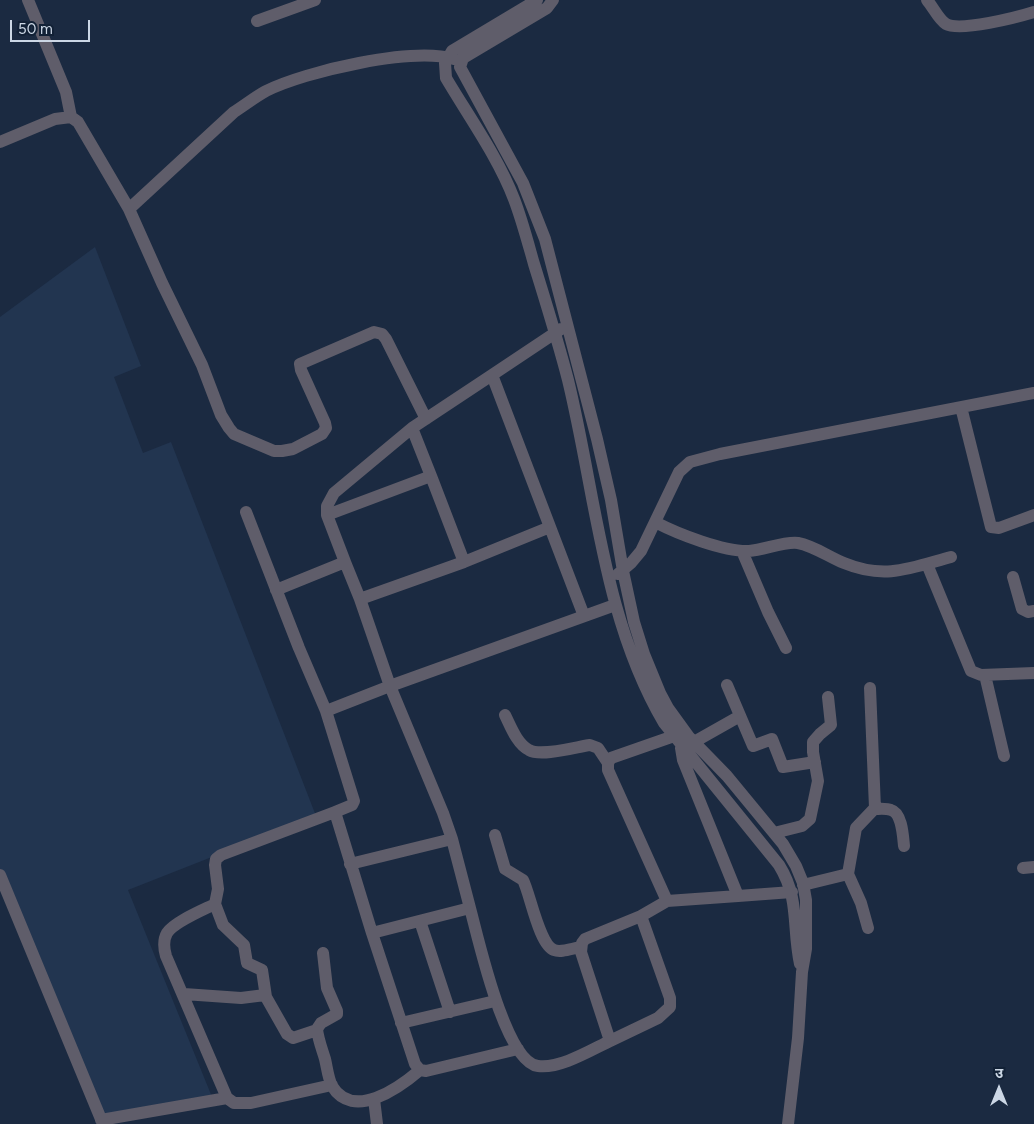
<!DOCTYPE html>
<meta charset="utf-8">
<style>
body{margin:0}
#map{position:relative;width:1034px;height:1124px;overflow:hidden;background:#1b2a41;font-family:Figtree,"Noto Sans Devanagari",sans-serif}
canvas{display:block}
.north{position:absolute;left:974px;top:1064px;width:50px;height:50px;-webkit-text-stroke:4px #122136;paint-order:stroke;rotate:0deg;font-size:14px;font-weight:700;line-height:20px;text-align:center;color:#ccd7e5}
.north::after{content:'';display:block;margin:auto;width:18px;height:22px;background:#ccd7e5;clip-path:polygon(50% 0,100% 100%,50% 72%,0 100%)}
.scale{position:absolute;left:10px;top:20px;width:80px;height:22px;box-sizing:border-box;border:2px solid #ccd7e5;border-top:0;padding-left:6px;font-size:15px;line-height:18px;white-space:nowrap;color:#ccd7e5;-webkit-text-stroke:4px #122136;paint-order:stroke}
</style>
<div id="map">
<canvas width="1034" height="1124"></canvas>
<div class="north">उ</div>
<div class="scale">50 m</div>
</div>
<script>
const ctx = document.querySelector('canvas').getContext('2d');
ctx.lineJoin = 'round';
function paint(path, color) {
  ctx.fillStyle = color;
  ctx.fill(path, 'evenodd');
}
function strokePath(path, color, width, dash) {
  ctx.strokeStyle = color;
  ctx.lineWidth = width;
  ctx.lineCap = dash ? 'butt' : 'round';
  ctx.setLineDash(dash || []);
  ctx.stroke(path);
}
paint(new Path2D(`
 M95,247L141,366L114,377L143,453L171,442L316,816L128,890L212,1097L98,1119L0,886V317Z`), '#223550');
strokePath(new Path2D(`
 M28,0L66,92L71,117
 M537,0L452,51L445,63L446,78C469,117 498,157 514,199C522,220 528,243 534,264C546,303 558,341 568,380C596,495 603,619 664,723L779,865C800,899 792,927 800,964
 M553,0L547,8L463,58L460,67L523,183L545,239L597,439L611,500L623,571L634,622L644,654L660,693L668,708L689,737L727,776L783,844L796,866L803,883L806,900V949L802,972L798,1038L788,1124
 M927,0C933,7 939,20 946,24C960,32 1018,17 1034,12
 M257,21L315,0
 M0,142L55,119L71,117L78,122L129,209L162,283L202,365L221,415L229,428L234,434L274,451H282L293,449L322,434L326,428L325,423L301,370L300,364L374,332L382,334L386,339L426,419
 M129,209L234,112C245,105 255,97 266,91C306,71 412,47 454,59
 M961,407L991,527L999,528L1034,515
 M431,476L412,428L492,375
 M246,512L299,648L326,711
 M327,515V506L334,493L412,428
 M655,522C678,534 724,552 749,551C764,550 785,541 798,543C814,546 829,557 844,563C885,580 911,568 951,557
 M550,527L492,375L561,329
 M742,551L768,612L786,648
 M345,562L327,515L431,476L464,562
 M927,564L971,671L981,675L1034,673
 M618,574L631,563L641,551L679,472L690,462L720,454L1034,393
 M1013,577L1022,609L1028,612L1034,611
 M276,590L345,562L360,599L390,686L326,711L354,801L352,805L335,812L372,933L470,908C478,937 505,1062 538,1066C560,1069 591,1050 610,1041
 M360,599L464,562L550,527L584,616
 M985,675L1004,756
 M727,685L753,746L772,739L783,767L815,762
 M505,715C511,727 517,744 529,750C541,757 576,747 590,745L598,748L608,763
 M679,732L674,736L611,758L608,763V770L667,901L738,896
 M694,742L740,716
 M681,748L683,760L738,896L792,892
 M874,809C879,809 886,808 891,810C902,813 903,836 904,846
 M774,833L802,826L810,819L818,781L813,752V742L820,734L831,725L828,697
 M495,835L505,869L523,880C530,893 539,945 554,950C561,953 573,948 581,947
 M350,864L452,839
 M1023,868L1034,867
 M848,874L861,903L868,928
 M0,875L103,1124
 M803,885L848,874L856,828L875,808L870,688
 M215,904C203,910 174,922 167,933C163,940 164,949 166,956L227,1098L234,1103H251L332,1085
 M470,908L452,839L443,813L390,686L615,605
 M641,916L670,998V1007L658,1018L610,1041L581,952L582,943L585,939L641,916L667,901
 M420,921L450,1012
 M372,933L415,1064L420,1070L426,1071L518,1049
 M323,953L327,988L337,1011V1014L321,1023L317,1029C318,1039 322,1049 325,1059C327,1067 328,1078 332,1086C353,1121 399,1088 420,1070
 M184,994L241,998L265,995
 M401,1023L495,1001
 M317,1030L293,1038L287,1034L266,997L262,970L247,963L244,945L223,925L215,904L218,889L215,865L216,859L221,855L335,812
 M374,1099L377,1124
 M101,1120L227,1098`), '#5f5d6a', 12);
</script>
